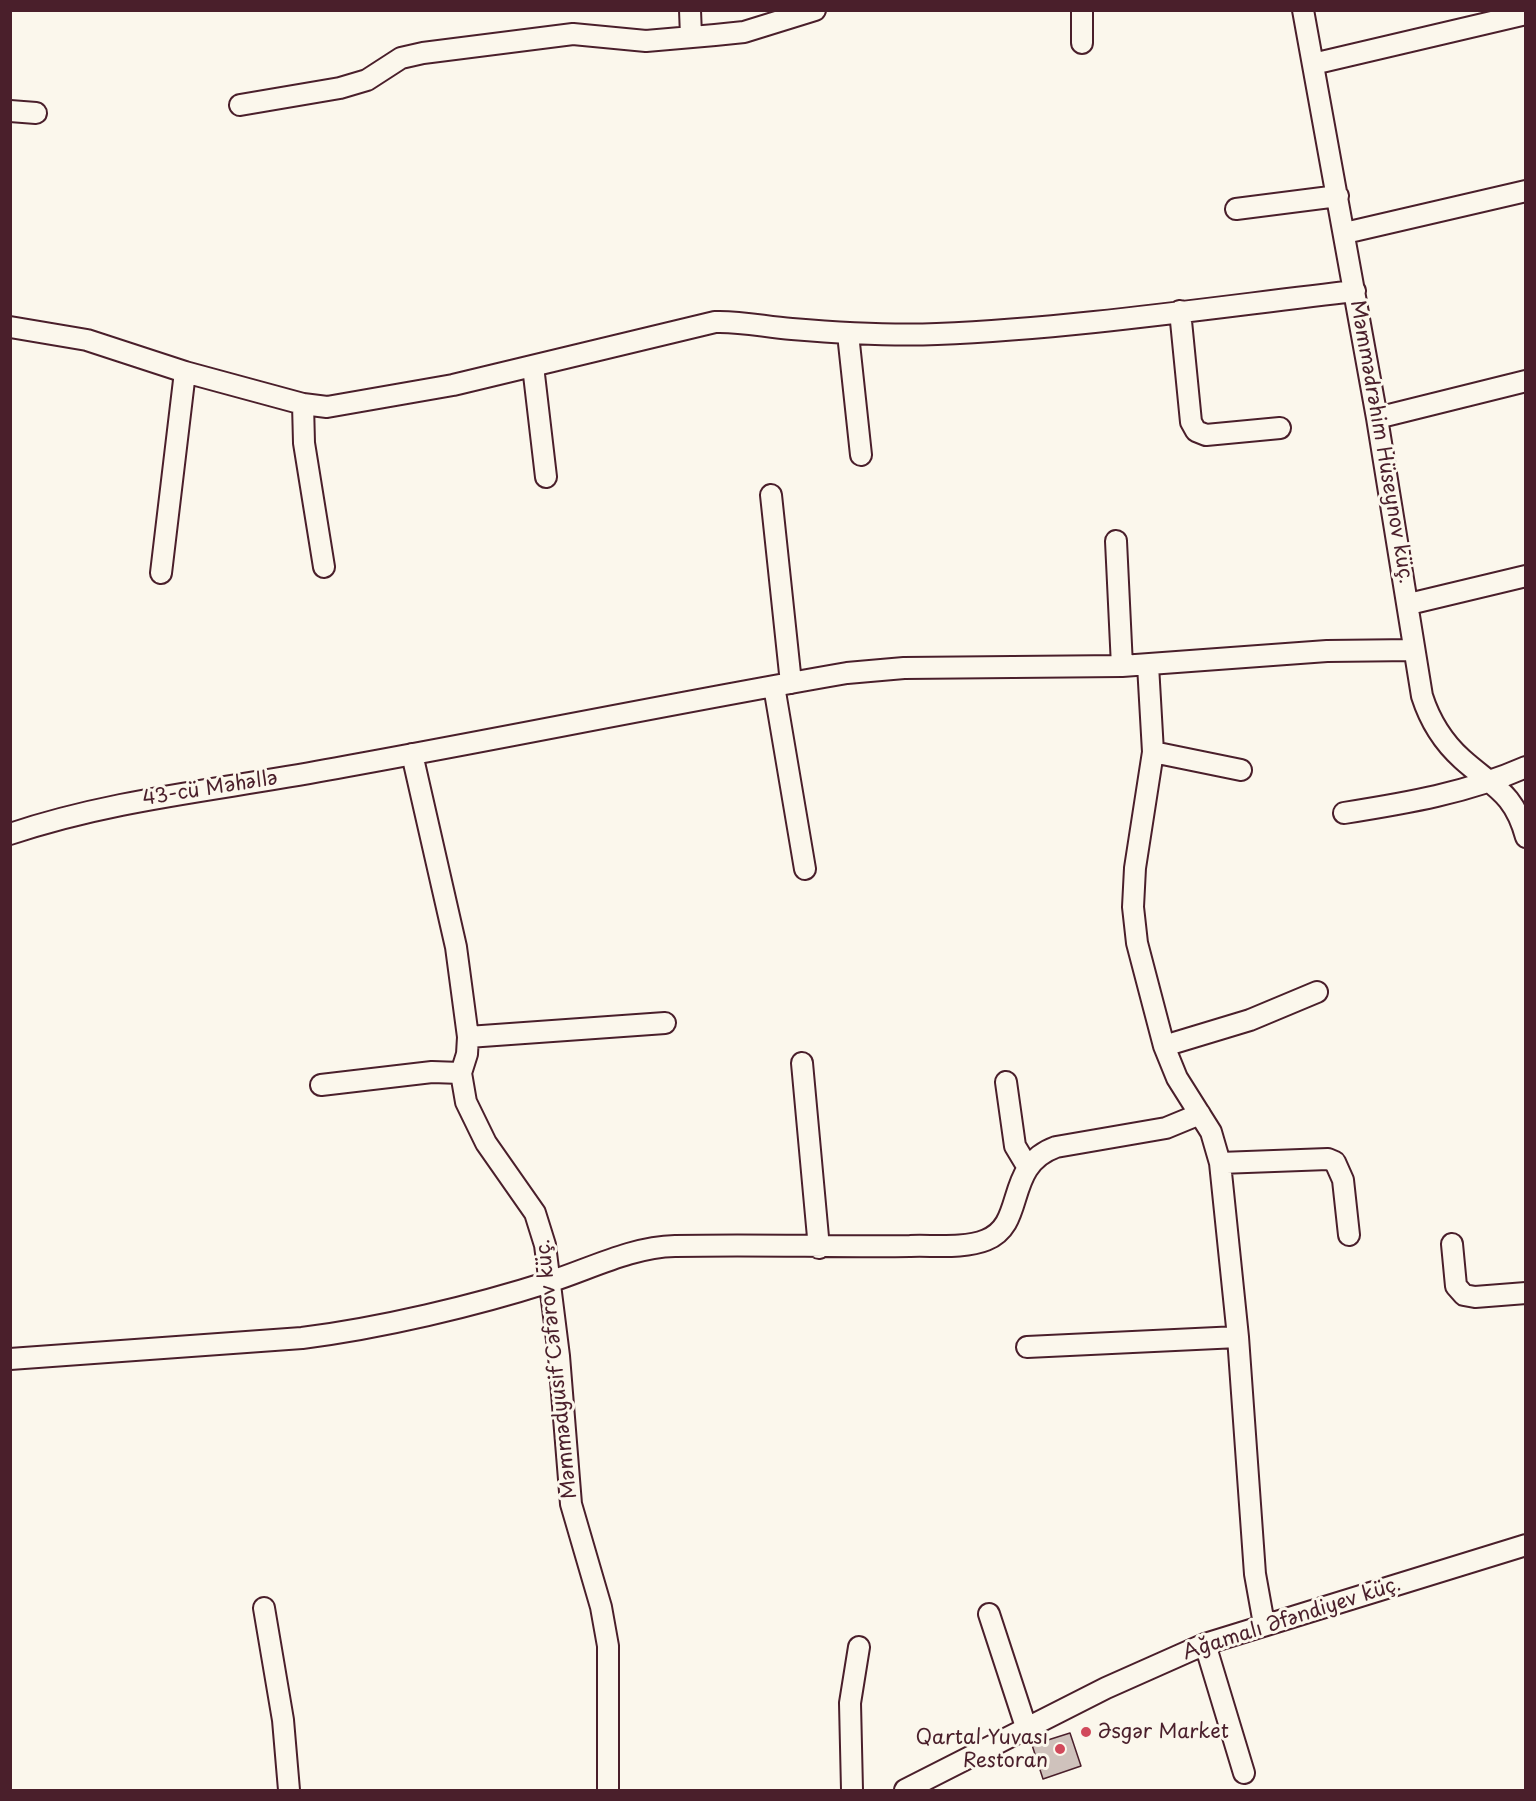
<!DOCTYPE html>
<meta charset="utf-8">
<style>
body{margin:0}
#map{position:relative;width:1536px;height:1801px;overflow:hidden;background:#fbf7ec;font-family:"Playpen Sans",sans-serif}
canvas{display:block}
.frame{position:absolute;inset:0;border:12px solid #4a1f2b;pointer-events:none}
</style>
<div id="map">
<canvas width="1536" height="1801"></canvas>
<div class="frame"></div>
</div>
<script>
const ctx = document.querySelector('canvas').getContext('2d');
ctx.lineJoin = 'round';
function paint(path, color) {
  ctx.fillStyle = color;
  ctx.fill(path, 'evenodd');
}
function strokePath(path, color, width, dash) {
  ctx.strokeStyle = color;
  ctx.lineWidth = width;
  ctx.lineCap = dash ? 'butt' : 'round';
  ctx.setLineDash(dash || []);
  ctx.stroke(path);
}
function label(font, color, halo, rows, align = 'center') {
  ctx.font = font + ' "Playpen Sans",sans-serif';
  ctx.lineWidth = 6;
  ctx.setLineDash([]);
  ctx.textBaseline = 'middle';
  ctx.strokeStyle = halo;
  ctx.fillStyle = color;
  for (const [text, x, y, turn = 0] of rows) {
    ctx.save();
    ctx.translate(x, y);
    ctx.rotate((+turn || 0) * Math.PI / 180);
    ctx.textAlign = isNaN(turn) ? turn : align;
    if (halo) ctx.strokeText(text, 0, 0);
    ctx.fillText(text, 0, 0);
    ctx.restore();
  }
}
const building = new Path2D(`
 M1070,1733L1081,1766L1043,1779L1032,1745Z`);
paint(building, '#cfc2bc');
strokePath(building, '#4a1f2b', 1.5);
const street = new Path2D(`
 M690,10L691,36
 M1082,10V43
 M1303,10L1377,418L1422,696C1430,721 1442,741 1462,759C1493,787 1514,792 1526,837
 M1313,64L1526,14
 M240,105L340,88L367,80L401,58L423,53L573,34L646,41L715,35L744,32L815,10
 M10,111L36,113
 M1236,209L1338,196
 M1345,233L1526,191
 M1180,311L1191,422L1196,431L1206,435L1280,428
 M10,327L87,340L185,372L303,404L327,407L453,385L715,322C742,321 765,327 792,329C840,333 889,336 937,334C1077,328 1216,307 1355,291
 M848,334L861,455
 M533,366L546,477
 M303,404L304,443L324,567
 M1377,418L1526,381
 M771,495L791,683
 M1116,541L1122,666
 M161,573L185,372
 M1409,604L1526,576
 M1148,665L1153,752L1135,868L1133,907L1137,943L1164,1046L1177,1078L1211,1132L1220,1163L1238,1337L1255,1574L1264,1624
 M774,686L805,869
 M1153,752L1241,770
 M412,754L456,947L468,1037L467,1054L461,1073L466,1102L486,1143L535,1213L545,1245L559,1356L571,1504L601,1607L608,1646V1790
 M1344,813C1407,803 1467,793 1526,767
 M10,834C114,799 219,790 326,770C500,739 673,703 847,673L904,668L1122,666L1327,651L1414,650
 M468,1037L665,1023
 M1164,1046L1250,1020L1317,992
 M802,1063L819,1248
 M1006,1082L1015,1146L1027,1166
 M321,1085L432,1072L461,1073
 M1220,1163L1328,1159L1335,1162L1343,1180L1349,1235
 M1452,1244L1456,1286L1464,1295L1475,1297L1526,1293
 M1027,1347L1238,1337
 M10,1359L302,1338C381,1328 474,1306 549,1282C590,1269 631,1247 675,1246C753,1244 831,1247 910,1246C933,1245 964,1249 986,1240C1027,1224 1003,1166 1056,1147L1166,1128L1200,1114
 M264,1608L283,1720L289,1790
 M989,1614L1027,1730
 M1205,1644L1244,1773
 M852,1790L850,1703L859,1647
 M905,1790L1106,1688L1205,1644L1526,1545`);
strokePath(street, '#4a1f2b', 24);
strokePath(street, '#fbf7ec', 20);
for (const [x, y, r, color] of [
 [1086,1732,6,"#d1495b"],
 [1060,1749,6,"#d1495b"]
]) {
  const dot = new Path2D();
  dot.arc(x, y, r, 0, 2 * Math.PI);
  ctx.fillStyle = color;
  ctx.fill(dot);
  strokePath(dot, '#fbf7ec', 2);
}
label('20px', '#4a1f2b', '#fbf7ec', [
 ["Məmmədrəhim Hüseynov küç.",1381,442,80],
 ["43-cü Məhəllə",210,789,-9],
 ["Məmmədyusif Cəfərov küç.",557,1369,-96],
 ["Ağamalı Əfəndiyev küç.",1292,1619,-18]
]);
label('20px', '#4a1f2b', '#fbf7ec', [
 ["Əsgər Market",1098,1732],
 ["Qartal Yuvası",1048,1738,"right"],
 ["Restoran",1048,1761,"right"]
], 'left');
</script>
